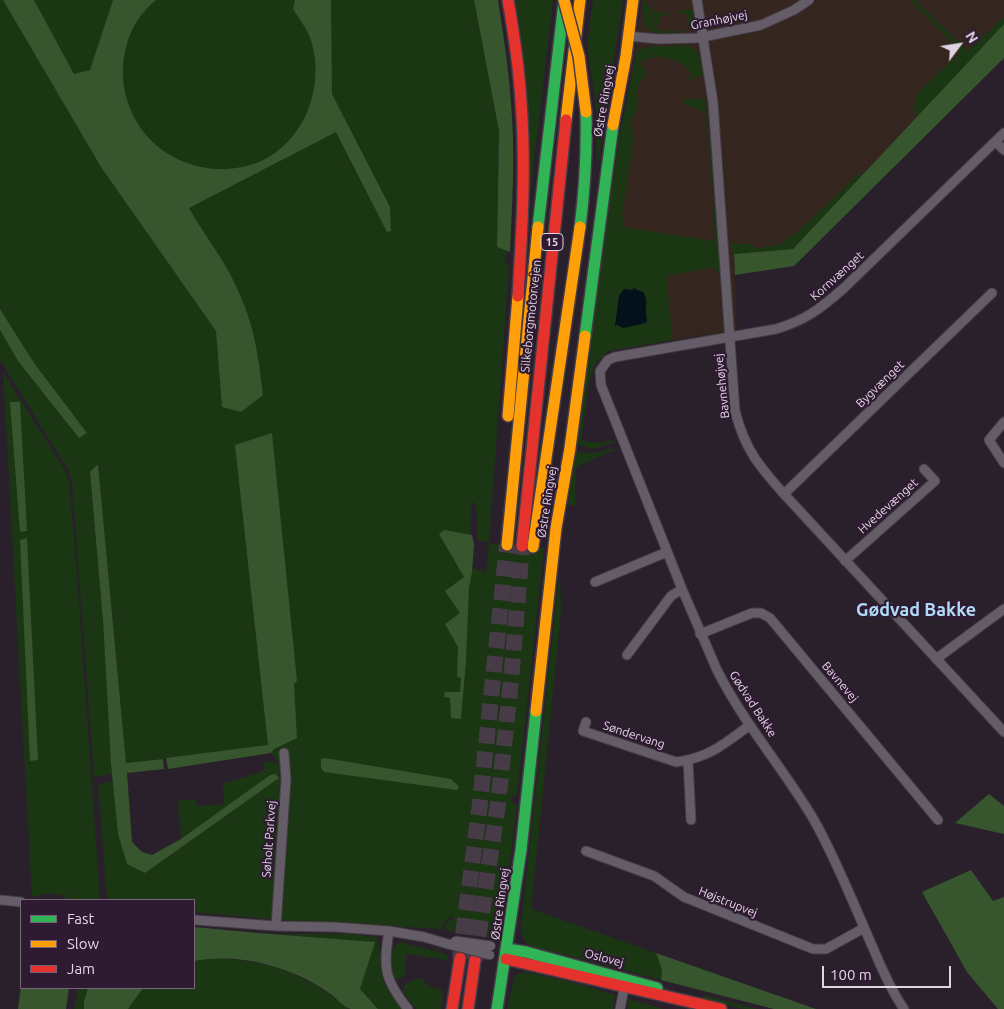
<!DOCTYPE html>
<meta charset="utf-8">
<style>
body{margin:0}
#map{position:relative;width:1004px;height:1009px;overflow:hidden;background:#2a202c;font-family:Ubuntu,sans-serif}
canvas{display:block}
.legend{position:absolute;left:20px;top:899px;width:175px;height:90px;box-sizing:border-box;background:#2e1b31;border:1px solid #766578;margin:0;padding:6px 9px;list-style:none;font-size:15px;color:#e2d5e3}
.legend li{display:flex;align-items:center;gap:10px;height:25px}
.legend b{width:25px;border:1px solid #766578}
.north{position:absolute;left:934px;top:20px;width:50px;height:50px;-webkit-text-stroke:4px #2e1b31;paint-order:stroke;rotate:59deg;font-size:14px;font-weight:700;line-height:20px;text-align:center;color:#e2d5e3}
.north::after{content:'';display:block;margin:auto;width:18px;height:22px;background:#e2d5e3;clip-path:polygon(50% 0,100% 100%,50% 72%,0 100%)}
.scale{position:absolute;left:822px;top:966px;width:129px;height:22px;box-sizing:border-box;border:2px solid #e2d5e3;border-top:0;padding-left:6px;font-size:15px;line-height:18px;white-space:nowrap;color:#e2d5e3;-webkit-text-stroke:4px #2e1b31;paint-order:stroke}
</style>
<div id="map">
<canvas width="1004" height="1009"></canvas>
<ul class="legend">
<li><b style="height:6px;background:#30b455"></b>Fast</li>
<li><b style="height:6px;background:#ff9f0a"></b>Slow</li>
<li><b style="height:6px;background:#e5322d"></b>Jam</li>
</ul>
<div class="north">N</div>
<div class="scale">100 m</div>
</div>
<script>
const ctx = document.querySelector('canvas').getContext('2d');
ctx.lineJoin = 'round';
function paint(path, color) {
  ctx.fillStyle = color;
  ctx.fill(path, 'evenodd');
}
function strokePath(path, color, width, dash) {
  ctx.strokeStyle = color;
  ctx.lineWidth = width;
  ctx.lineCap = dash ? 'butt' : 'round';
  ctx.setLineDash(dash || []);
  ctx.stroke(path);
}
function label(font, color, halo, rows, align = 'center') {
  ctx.font = font + ' Ubuntu,sans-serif';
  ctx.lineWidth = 4.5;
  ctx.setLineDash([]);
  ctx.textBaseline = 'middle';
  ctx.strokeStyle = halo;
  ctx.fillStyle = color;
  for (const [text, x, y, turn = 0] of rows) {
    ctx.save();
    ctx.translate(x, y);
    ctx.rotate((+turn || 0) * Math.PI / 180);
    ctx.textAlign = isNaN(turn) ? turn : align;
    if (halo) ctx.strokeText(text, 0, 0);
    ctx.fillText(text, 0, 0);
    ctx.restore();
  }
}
paint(new Path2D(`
 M642,0H1004V24L793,249L734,254L737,330L673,340L665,276L600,275Z`), '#34261e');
paint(new Path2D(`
 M0,0H474L499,131L497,247L506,250L505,265L509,266L489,542L478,540L476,505L471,500L469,585L472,568L486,572L489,543L544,548L517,795H512L511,802L517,804L507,886L506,891L499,889L498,898L499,895L503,896C501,908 503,927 495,936H475L445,930L446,923L453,919V915L443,924L442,929L267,919L194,912V900H107L98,784L113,781L118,834L145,873L259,792L270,775L181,840L178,800L195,799L197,806L224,804L223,784L261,772L265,768L263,762L269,761L278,763L268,747L126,763L98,464L90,473L103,621L112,774L94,777L72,483L69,471L0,360V330L18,361L79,438L0,309Z
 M511,0H553L528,213Z
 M593,0H623L597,171L595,98L587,45Z
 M644,0H646C647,11 660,13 669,13V15L660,16L658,26H656L650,10L649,11L653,24L659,31H687L689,28L686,13H676V12L692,9L695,13V23C685,37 664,34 649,31L643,20Z
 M910,0H915L968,51L1004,17V24L917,117L914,106L918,92L960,53L950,40Z
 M687,45C700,49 700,62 703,74L691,80L687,79L693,76C680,58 660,51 640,62L647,75C630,91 640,93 637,111C630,120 628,125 634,135L622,217H624L622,227L715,241L713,205H715L721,273L717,272L716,267L666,276L673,340L608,351L595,364L589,383L581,441L597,443L614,440L615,442L594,449L576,444L619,138L637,51L647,47Z
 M684,99H705L713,182H711L705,114L699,111V109L684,104Z
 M860,172L863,175L793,249L734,254L730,244H750L758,249L784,243L785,240L791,237L843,190Z
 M3,372L64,469L69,482L75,547L100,900H65V896C53,894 43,892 32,898Z
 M613,449L615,450L576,467L575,505H568L575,452L593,453Z
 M560,567L561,612L531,909L656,953L662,970L661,980L531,946C522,942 522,935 521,926Z
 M272,934H351L376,937C382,948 379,962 382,975C385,987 395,999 402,1009H378L360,989L374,942Z
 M400,942L439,952L447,955L448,960L406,954V975L399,979L394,978C388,966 388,949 400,942Z
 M210,958C266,959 306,974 349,1009H128L143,988H194V961Z
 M527,972L579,984L615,995L613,1009H507L514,978L520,973Z
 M419,978L422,979L430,987L443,990L441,1009H416L403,992L405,984Z
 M78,988H88L84,1001V1009H74Z
 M703,995L758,1009H744L702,999Z
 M628,999L664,1009H627Z`), '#1b3612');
paint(new Path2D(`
 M3,0H34L74,74L90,70L113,0H156C132,19 122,48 123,77C124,97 131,114 142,130C169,166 219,179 261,161C307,140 327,81 309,35C305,26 298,17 293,9L295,0H331L332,94L390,207L391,231L387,232L336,132L189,208C203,234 223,257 235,284C254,323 258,353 263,395L241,412L222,407L216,331L101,167Z
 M474,0H498C504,39 510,78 512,118C515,162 512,207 510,252L497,247L499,131Z
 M1004,24V58L794,266L735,275L734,254L793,249Z
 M0,309L34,363L87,433L79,438L18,361L0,330Z
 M10,402H20L27,531L20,532Z
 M272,433L297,681L294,684L297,738L274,749L271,753L168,769L166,758L268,745L235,445Z
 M98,464L126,763L163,759L164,769L127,773L132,842L142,852L152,855L181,839L270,775L276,774L279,778L145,873L127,864L118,834L111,764L103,621L90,472Z
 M444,530L472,535L474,544L472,572L469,588L466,661L461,719L451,718L450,698L444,697L445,692H460L461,678L457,677L458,647L445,624L460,613L445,591L464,577L439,534Z
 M27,538L38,760L30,761L20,540Z
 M325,758L451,779L459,787L457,790L324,772L321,768V759Z
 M989,794L1004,806V834L955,823Z
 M971,870L993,901L1004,897V1009H998L967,972L922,892Z
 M194,927L258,933L375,942L360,989L378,1009C369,1009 359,1009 351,1009C345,1008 337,999 332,995C324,989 315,984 306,979C271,962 232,954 194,961Z
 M656,953L816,1009H774L661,980L662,970Z
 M21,986V988H69L66,1009H18Z
 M88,988H143L128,1009H84V1001Z`), '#37562d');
paint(new Path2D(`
 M633,287L635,289L643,292C649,302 645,303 646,313C646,316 647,319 647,322L642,324L623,328L617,325L615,326L619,296L624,289L633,290Z`), '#04111a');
strokePath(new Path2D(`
 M460,958L480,803L507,545
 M475,960L498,804L512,670L522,546`), '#463b47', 16, [16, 8]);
const street = new Path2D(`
 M697,0L713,102L735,411C745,449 758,465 784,494L1004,732
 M628,36L658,39L698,38L761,25L794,10L809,0
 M996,142L1004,150
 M1004,422L989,440L1004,463
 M784,494L992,293
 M845,561L935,481L924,469
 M595,582L667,552
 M700,634L752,613H761L770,618L938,820
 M627,655L671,596L682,589
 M936,659L1004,609
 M586,722L583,731L676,762C709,758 724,744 750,725
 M688,761L691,820
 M586,851L654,876L684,897L813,949H826L864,928
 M0,900L21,902
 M195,920L276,926L334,927L389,931L424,937L448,944
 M276,926L286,779L284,753
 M389,931C383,968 384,979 408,1009
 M620,1009L625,984
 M904,1009C891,990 882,969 873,948C854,905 837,861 814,820C784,769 744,724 717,670L682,589L601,385L600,371L608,360L615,357L776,329C806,320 820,309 844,288L1004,133`);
const fast = new Path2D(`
 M538,227L564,2
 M580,227C585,188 587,151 586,112
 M585,336L613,125
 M507,949L526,952L657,988
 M497,1009L521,850L536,711`);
const slow = new Path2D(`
 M566,120L580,0
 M613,125L626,56L633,0
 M508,416L518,296
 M507,545L538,227
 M533,547L580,227
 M536,711L556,528L570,448L585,336`);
const jam = new Path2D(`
 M508,0C514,34 519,68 521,102C526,166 522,231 518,296
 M522,546L566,120
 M506,959L721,1009
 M452,1009L460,958
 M468,1009L475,960`);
strokePath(street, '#443b45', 11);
strokePath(fast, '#443b45', 14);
strokePath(slow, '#443b45', 14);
strokePath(jam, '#443b45', 14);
strokePath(street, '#645c66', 9);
strokePath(fast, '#30b455', 11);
strokePath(slow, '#ff9f0a', 11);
strokePath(jam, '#e5322d', 11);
const streetBridge = new Path2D(`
 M455,941L491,946
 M448,944L490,955`);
const slowBridge = new Path2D(`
 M564,0L579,56L586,112`);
strokePath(streetBridge, '#443b45', 11, []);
strokePath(slowBridge, '#443b45', 14, []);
strokePath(streetBridge, '#645c66', 9);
strokePath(slowBridge, '#ff9f0a', 11);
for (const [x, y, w] of [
 [552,242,22]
]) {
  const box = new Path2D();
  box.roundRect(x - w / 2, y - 8.5, w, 17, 4);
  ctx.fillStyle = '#2e1b31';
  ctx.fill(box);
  strokePath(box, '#e2d5e3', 1);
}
label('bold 11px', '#e2d5e3', null, [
 ["15",552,242]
]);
label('12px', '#e2d5e3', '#2e1b31', [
 ["Granhøjvej",719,20,-11],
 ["Østre Ringvej",604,101,-80],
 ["Kornvænget",837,276,-42],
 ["Silkeborgmotorvejen",531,316,-84],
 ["Bygvænget",880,384,-44],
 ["Bavnehøjvej",722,386,-96],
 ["Østre Ringvej",547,502,-81],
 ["Hvedevænget",888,506,-42],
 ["Bavnevej",840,682,50],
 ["Gødvad Bakke",753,704,57],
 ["Søndervang",634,735,18],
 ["Søholt Parkvej",269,839,-86],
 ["Højstrupvej",728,902,22],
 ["Østre Ringvej",500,904,-82],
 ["Oslovej",604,958,15]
]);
label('bold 18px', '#b0dbf7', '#2e1b31', [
 ["Gødvad Bakke",916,610]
]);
</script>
